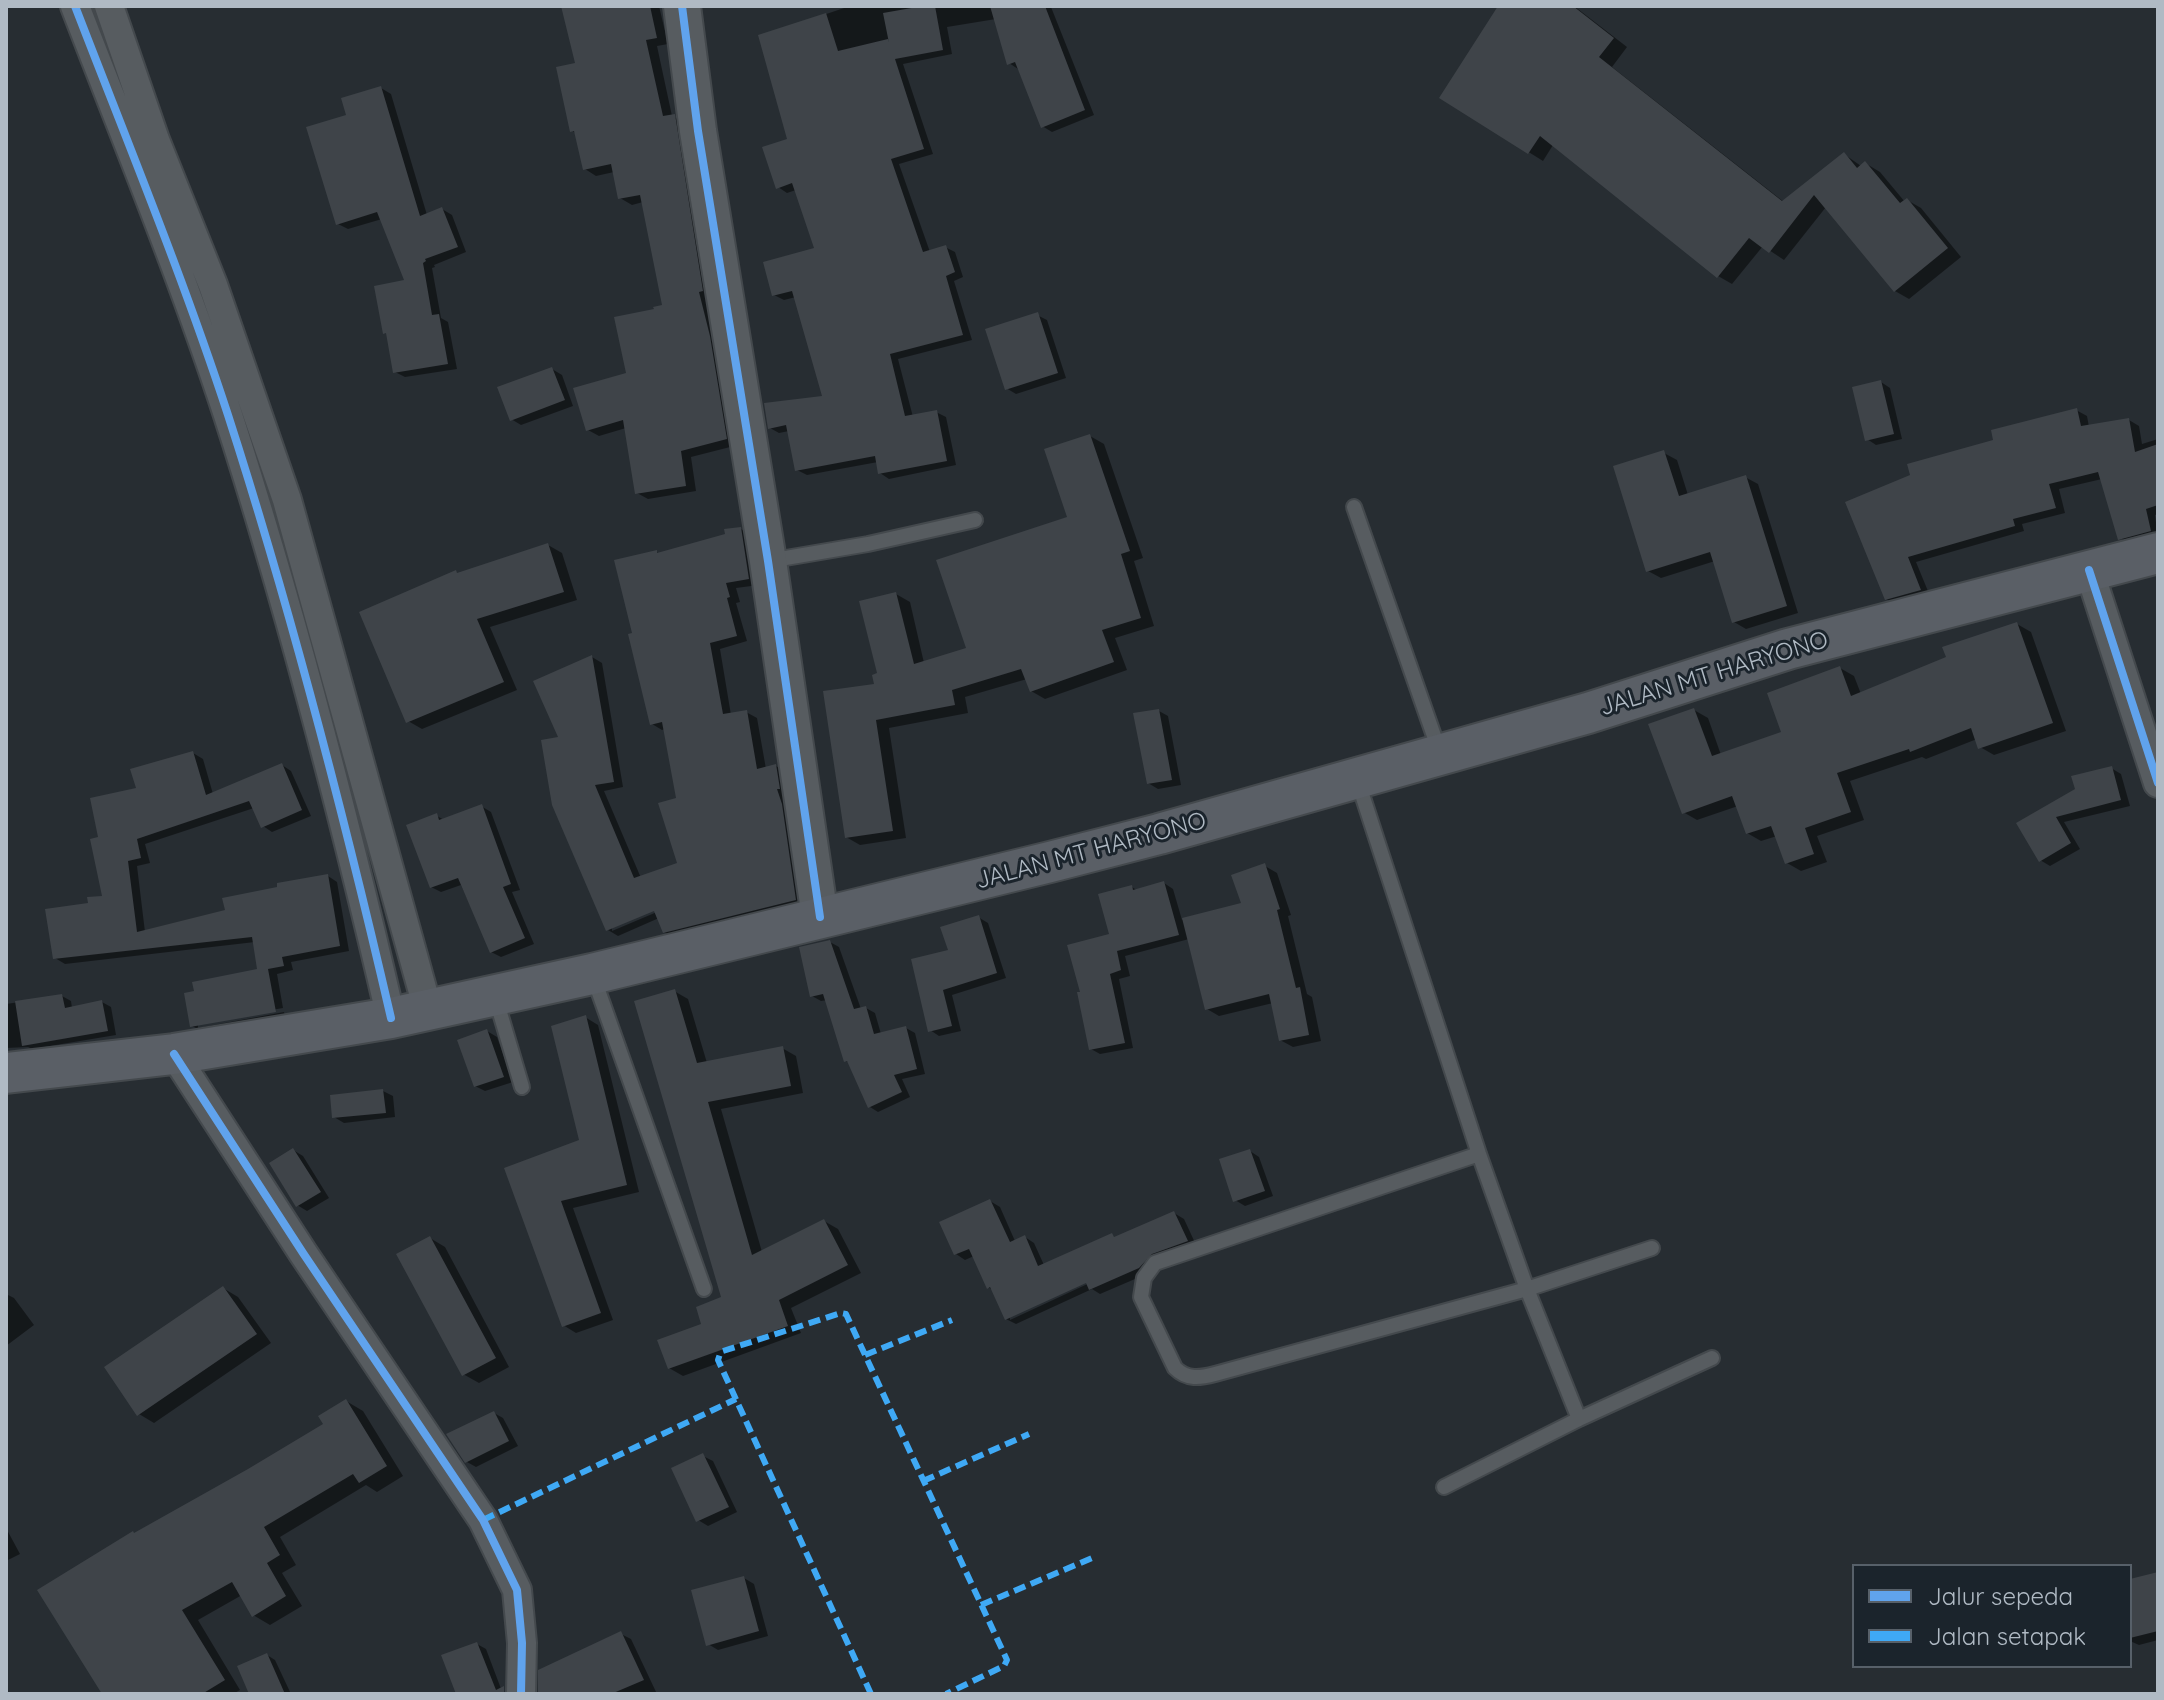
<!DOCTYPE html>
<style>
body{margin:0}
#map{position:relative;width:2164px;height:1700px;overflow:hidden;background:#272d32;font-family:Quicksand,sans-serif}
canvas{display:block}
.frame{position:absolute;inset:0;border:8px solid #b0bac4;pointer-events:none}
.legend{position:absolute;left:1852px;top:1564px;width:280px;height:104px;box-sizing:border-box;background:#1b242c;border:2px solid #576069;margin:0;padding:10px 14px;list-style:none;font-size:24px;color:#b0bac4}
.legend li{display:flex;align-items:center;gap:16px;height:40px}
.legend b{width:40px;border:2px solid #576069}
</style>
<div id="map">
<canvas width="2164" height="1700"></canvas>
<div class="frame"></div>
<ul class="legend">
<li><b style="height:10px;background:#60a3ed"></b>Jalur sepeda</li>
<li><b style="height:10px;background:#3fa9f5"></b>Jalan setapak</li>
</ul>
</div>
<script>
const ctx = document.querySelector('canvas').getContext('2d');
ctx.lineJoin = 'round';
function paint(path, color) {
  ctx.fillStyle = color;
  ctx.fill(path, 'evenodd');
}
function strokePath(path, color, width, dash) {
  ctx.strokeStyle = color;
  ctx.lineWidth = width;
  ctx.lineCap = dash ? 'butt' : 'round';
  ctx.setLineDash(dash || []);
  ctx.stroke(path);
}
function label(font, color, halo, rows, align = 'center') {
  ctx.font = font + ' Quicksand,sans-serif';
  ctx.lineWidth = 6;
  ctx.setLineDash([]);
  ctx.textBaseline = 'middle';
  ctx.strokeStyle = halo;
  ctx.fillStyle = color;
  for (const [text, x, y, turn = 0] of rows) {
    ctx.save();
    ctx.translate(x, y);
    ctx.rotate((+turn || 0) * Math.PI / 180);
    ctx.textAlign = isNaN(turn) ? turn : align;
    if (halo) ctx.strokeText(text, 0, 0);
    ctx.fillText(text, 0, 0);
    ctx.restore();
  }
}
paint(new Path2D(`
 M563,6H659L668,44L657,46L672,116L686,123L738,445L691,457L696,491L648,499L637,493L626,428L599,436L588,430L628,375L664,306L643,202L632,205L620,198L614,172L596,176L585,169L577,134L571,130L577,64Z
 M850,6H1053L1051,7L1094,115L1052,132L1042,126L1018,69L1009,63L996,19L947,27L952,54L903,64L933,154L899,164L930,252L945,247L955,252L963,277L954,281L972,340L898,359L913,417L936,412L946,417L956,465L889,479L880,473L878,462L807,475L797,470L789,431L779,433L770,428L825,398L796,297L784,300L774,295L817,250L796,190L787,193L778,187L790,140L761,36Z
 M1500,6H1574L1627,47L1612,67L1784,202L1844,154L1861,166L1865,163L1880,172L1905,202L1907,200L1921,208L1961,257L1909,299L1895,291L1826,207L1784,260L1763,246L1732,284L1718,276L1553,145L1543,161L1442,98Z
 M381,88L391,94L427,215L442,209L452,215L466,252L434,265L435,267L432,268L441,318L448,322L457,369L405,377L395,372L406,282L382,219L348,229L338,224L349,117Z
 M1037,315L1047,320L1066,378L1016,394L1006,388Z
 M552,369L562,375L573,406L521,425L511,419Z
 M1881,382L1890,388L1902,439L1876,445L1867,439Z
 M2076,410L2087,416L2089,427L2129,420L2139,426L2142,444L2158,439V514L2155,515L2158,537L2130,544L2120,538L2102,479L2059,489L2065,513L2022,524L2024,531L1916,562L1930,596L1897,605L1886,599L1847,503L1996,441Z
 M1090,436L1104,444L1143,558L1134,561L1154,626L1115,638L1127,670L1045,699L1031,691L1027,679L965,697L968,713L889,728L906,838L860,845L846,837L896,594L910,602L924,663L969,650L1069,518Z
 M1664,453L1677,460L1688,495L1745,477L1758,484L1798,613L1746,629L1734,622L1715,561L1661,578L1648,571Z
 M741,529L751,535L759,585L736,588L740,602L736,603L747,641L720,649L731,715L746,712L757,718L766,769L776,766L786,772L806,906L675,938L664,932L659,918L618,936L608,930L561,738L592,657L602,663L623,787L604,791L641,878L679,864L678,800L665,729L662,730L652,724L635,634L656,552L660,554L727,536ZM663,905L664,909L612,931V927Z
 M548,545L562,553L577,600L490,627L517,690L422,729L408,721L458,574Z
 M2017,624L2031,632L2066,731L1994,755L1980,747L1977,739L1926,759L1922,757L1850,781L1864,820L1817,836L1827,862L1801,871L1787,863L1777,836L1761,841L1747,833L1738,806L1697,820L1683,812L1694,710L1708,718L1721,755L1784,733L1840,668L1854,676L1861,694L1949,659Z
 M1159,711L1168,716L1181,785L1158,789L1148,783Z
 M193,753L203,759L213,794L282,765L291,771L311,816L272,832L263,826L254,808L145,844L150,863L137,866L145,932L227,912L328,876L337,882L349,951L291,962L293,970L277,974L283,1008L198,1023V1028L284,1012L285,1016L202,1031L192,1026L259,971L255,942L65,964L55,958L90,905L104,897L101,838L138,789Z
 M2111,768L2121,774L2130,806L2064,822L2080,849L2050,866L2040,860L2019,823Z
 M481,806L491,812L520,890L512,892L534,944L501,957L491,952L461,885L441,892L431,887L437,816L444,820Z
 M1265,866L1277,873L1291,915L1288,916L1307,994L1312,997L1321,1041L1293,1047L1280,1040L1273,1003L1219,1016L1207,1009L1189,939L1125,956L1130,976L1119,979L1133,1048L1100,1054L1091,1049L1112,935L1132,887L1138,891L1164,883L1173,889L1182,920L1244,905Z
 M978,917L988,923L1006,978L952,995L961,1031L939,1036L930,1030L950,951Z
 M830,942L839,947L861,1009L866,1008L875,1013L881,1034L906,1028L915,1033L925,1074L902,1079L910,1097L878,1112L870,1107L850,1063L846,1061L827,1000L821,1001L812,996Z
 M674,991L688,999L707,1063L782,1048L796,1056L803,1093L721,1109L762,1252L824,1221L838,1229L861,1273L791,1308L801,1333L683,1376L669,1368L724,1299Z
 M62,996L71,1001L72,1008L102,1002L111,1007L116,1035L32,1049L28,1047L6,1048V1004Z
 M585,1017L598,1025L639,1192L573,1208L613,1320L576,1333L563,1325L506,1169L582,1141Z
 M487,1031L497,1037L513,1082L485,1091L475,1086Z
 M383,1091L393,1096L395,1117L344,1123L334,1117Z
 M293,1150L303,1156L329,1198L307,1211L297,1205Z
 M1250,1151L1259,1157L1273,1196L1245,1206L1235,1200Z
 M990,1201L1000,1207L1015,1241L1025,1237L1034,1243L1044,1265L1112,1236L1116,1238L1174,1213L1184,1219L1197,1247L1149,1273L1100,1294L1092,1289L1016,1324L1006,1319L994,1291L988,1287L974,1256L965,1260L956,1254ZM1094,1277L1096,1280L1010,1320V1316Z
 M430,1238L445,1247L509,1367L479,1383L463,1374Z
 M223,1288L238,1297L271,1343L154,1423L139,1414Z
 M6,1294L14,1298L34,1325L6,1346Z
 M346,1401L363,1411L403,1476L377,1492L366,1485L280,1537L296,1565L282,1573L302,1606L270,1625L253,1615L242,1595L198,1620L240,1690L233,1694H104L136,1535L325,1425Z
 M494,1413L503,1418L518,1446L476,1467L467,1462Z
 M703,1456L713,1461L737,1512L708,1526L698,1520Z
 M6,1528L20,1554L6,1561Z
 M2158,1575V1640L2139,1645L2130,1641V1581Z
 M744,1578L754,1584L768,1636L718,1650L708,1644Z
 M621,1634L631,1639L657,1694H541Z
 M477,1644L486,1649L503,1694H458Z
 M267,1655L275,1660L291,1694H251Z`), '#0007');
paint(new Path2D(`
 M561,6H650L657,38L646,40L663,116L675,114L703,291L699,292L710,336L727,439L681,451L686,486L635,494L623,420L586,431L573,388L626,373L614,317L654,309L653,307L662,305L640,195L618,199L611,164L583,170L574,131L570,132L556,67L575,63Z
 M923,6H935L943,50L895,59L924,149L891,159L923,252L946,245L955,272L946,276L963,335L890,354L905,416L937,410L947,461L878,474L875,456L795,471L786,425L768,429L764,403L822,396L792,291L772,296L763,262L814,248L792,183L776,189L762,147L787,139L758,35L826,13L838,51L888,39L889,43L883,13Z
 M990,6H1045L1085,110L1041,128L1015,62L1007,65Z
 M1498,6H1573L1614,38L1599,57L1782,201L1844,152L1857,168L1865,161L1900,203L1907,198L1948,248L1894,292L1814,195L1769,253L1749,238L1717,278L1540,136L1528,154L1439,98Z
 M381,86L420,216L442,207L458,247L425,259L426,261L423,263L432,315L439,314L448,364L393,373L386,333L383,334L374,286L404,280L377,212L336,225L306,127L346,115L341,98Z
 M1038,312L1058,373L1005,390L985,329Z
 M552,367L565,400L510,421L497,387Z
 M1881,380L1894,434L1865,441L1852,387Z
 M2077,408L2081,426L2129,418L2135,452L2158,444V505L2146,509L2151,531L2118,540L2098,472L2049,484L2056,508L2013,519L2015,526L1908,557L1921,590L1885,600L1845,502L1910,475L1907,464L1993,440L1991,430Z
 M1090,434L1130,551L1121,554L1141,618L1102,630L1114,662L1030,692L1021,669L952,690L955,705L876,720L893,831L845,838L823,691L874,684L872,675L877,673L859,601L896,592L914,664L966,648L936,560L1067,517L1044,449Z
 M1664,450L1679,496L1746,475L1787,606L1732,623L1710,552L1646,572L1613,466Z
 M741,527L749,579L726,583L730,597L727,598L737,636L710,643L723,714L747,710L757,769L776,764L780,789H777L782,804L796,900L663,933L654,911L606,931L552,805L541,740L558,737L533,681L592,655L614,782L595,785L634,878L677,863L658,803L676,798L662,722L650,725L628,634L632,633L614,560L657,550V553L725,534L724,529Z
 M548,543L564,592L477,619L504,682L406,723L359,612L456,570L457,573Z
 M2017,622L2053,723L1978,749L1971,728L1910,752L1909,749L1837,773L1851,812L1805,828L1814,854L1785,864L1771,826L1746,834L1732,796L1682,814L1648,724L1694,708L1712,756L1781,732L1767,693L1840,666L1851,696L1946,657L1942,647Z
 M1159,709L1172,780L1147,784L1133,713Z
 M193,751L206,795L282,763L302,810L261,828L249,801L137,839L141,858L128,861L137,932L225,910L222,898L277,887V883L328,874L340,946L282,957L284,966L268,969L276,1012L190,1027L184,993L194,991L192,982L257,969L252,937L53,959L45,909L88,903L87,897L102,896L90,839L98,837L90,798L136,788L130,769Z
 M2112,766L2121,800L2056,817L2071,843L2039,862L2016,823L2075,789L2071,776Z
 M482,804L511,884L503,887L525,938L490,953L458,878L430,888L406,825L437,813L439,820Z
 M1265,863L1280,909L1277,910L1296,988L1300,987L1309,1035L1279,1041L1269,994L1205,1010L1182,918L1241,903L1231,875Z
 M1164,881L1179,935L1117,951L1121,970L1110,974L1125,1043L1089,1050L1077,992H1080L1067,945L1109,934L1098,894L1132,885L1133,890Z
 M979,915L997,973L943,990L952,1026L928,1032L911,959L948,950L940,927Z
 M830,940L854,1009L866,1006L874,1034L906,1026L917,1069L894,1075L902,1092L868,1108L847,1061L844,1062L823,994L810,997L799,947Z
 M675,989L697,1063L783,1046L791,1086L708,1102L752,1255L824,1219L848,1265L779,1300L788,1326L668,1369L657,1340L701,1324L696,1307L721,1297L634,1001Z
 M62,994L65,1008L102,1000L108,1031L22,1046L15,1001Z
 M586,1015L627,1185L561,1201L601,1313L562,1327L504,1168L579,1140L551,1026Z
 M487,1029L504,1077L474,1087L457,1040Z
 M383,1089L386,1113L332,1118L330,1095Z
 M293,1148L321,1192L296,1207L269,1163Z
 M1250,1149L1265,1191L1233,1202L1219,1159Z
 M990,1199L1010,1242L1025,1235L1038,1266L1112,1233L1114,1237L1174,1211L1188,1241L1152,1254L1139,1268L1089,1290L1086,1283L1005,1320L990,1287L987,1289L969,1249L954,1255L939,1222Z
 M430,1236L496,1358L462,1376L396,1254Z
 M223,1286L257,1334L137,1416L104,1367Z
 M346,1399L387,1466L359,1483L353,1474L264,1527L280,1555L267,1563L286,1596L252,1617L232,1582L182,1610L225,1680L202,1694H102L37,1590L133,1531L134,1533L248,1469L323,1424L318,1416Z
 M494,1411L509,1441L465,1463L446,1434Z
 M703,1453L729,1507L696,1522L671,1468Z
 M2158,1572V1631L2130,1638V1579Z
 M744,1576L759,1631L706,1646L691,1590Z
 M621,1631L644,1680L611,1694H538V1670Z
 M477,1642L496,1690L504,1686V1694H456L441,1655Z
 M267,1653L285,1694H249L237,1666Z`), '#3f4449');
const service = new Path2D(`
 M1354,507L1440,753
 M768,561L868,544L975,520
 M1357,779L1479,1154L1527,1289L1579,1419
 M593,976L704,1289
 M495,996L522,1087
 M1479,1154L1155,1263L1144,1278L1141,1297L1175,1368C1187,1380 1200,1378 1215,1374L1527,1289L1652,1248
 M1444,1487L1579,1419L1712,1358`);
const minor = new Path2D(`
 M75,6C127,141 183,277 228,415C292,613 344,815 391,1018
 M109,6L155,140L213,285L287,500L428,1010
 M2089,570L2158,783
 M174,1054L303,1253L483,1520L517,1590L522,1643L521,1694`);
const tertiary = new Path2D(`
 M682,6L698,131L768,561L820,917`);
const secondary = new Path2D(`
 M6,1073L174,1054L391,1018L592,974L1050,862L1159,834L1588,713L1788,649L2158,553`);
strokePath(service, '#44494d', 18);
strokePath(minor, '#44494d', 32);
strokePath(tertiary, '#44494d', 40);
strokePath(secondary, '#44494d', 44);
strokePath(service, '#575c60', 14);
strokePath(minor, '#575c60', 28);
strokePath(tertiary, '#575c60', 36);
strokePath(secondary, '#5a5f66', 40);
strokePath(new Path2D(`
 M865,1355L952,1320
 M923,1481L1029,1434
 M483,1520L736,1399
 M981,1605L1092,1558
 M871,1694L718,1360L720,1354L723,1351L841,1313L846,1314L1007,1660L1004,1666L946,1694`), '#3fa9f5', 6, [12, 6]);
strokePath(new Path2D(`
 M75,6C127,141 183,277 228,415C292,613 344,815 391,1018
 M682,6L698,131L768,561L820,917
 M2089,570L2158,783
 M174,1054L303,1253L483,1520L517,1590L522,1643L521,1694`), '#60a3ed', 8);
label('24px', '#b0bac4', '#1b242c', [
 ["JALAN MT HARYONO",1714,674,-17],
 ["JALAN MT HARYONO",1091,851,-15]
]);
</script>
